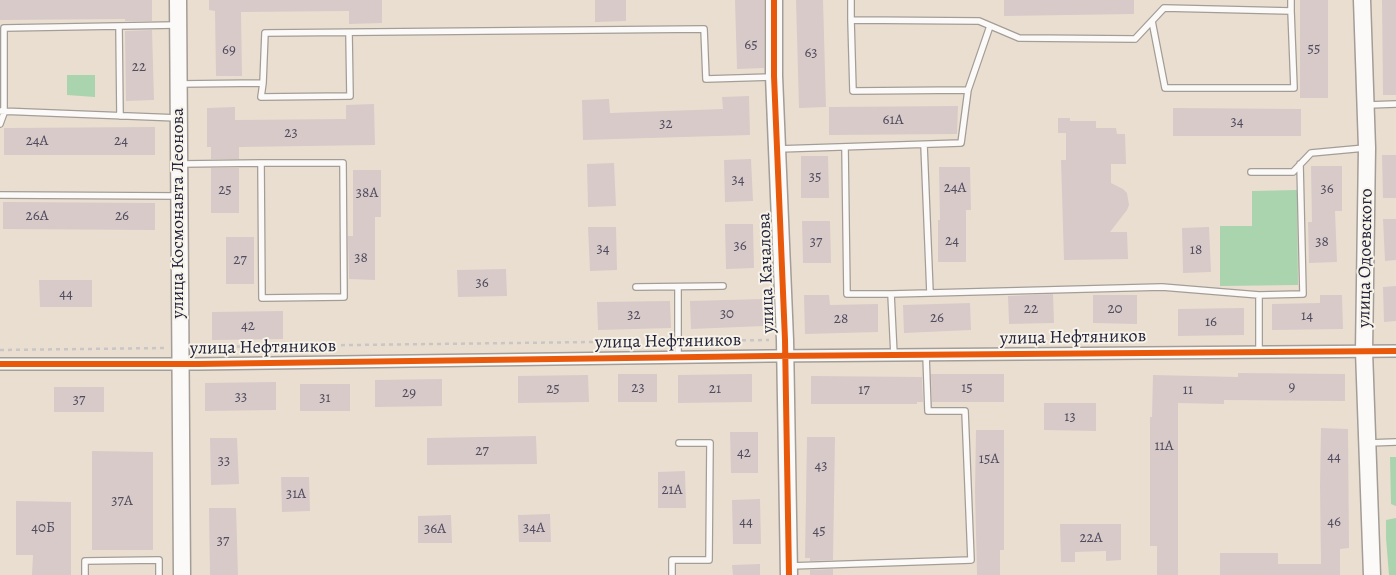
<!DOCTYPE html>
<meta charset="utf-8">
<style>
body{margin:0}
canvas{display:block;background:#eaded0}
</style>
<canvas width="1396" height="575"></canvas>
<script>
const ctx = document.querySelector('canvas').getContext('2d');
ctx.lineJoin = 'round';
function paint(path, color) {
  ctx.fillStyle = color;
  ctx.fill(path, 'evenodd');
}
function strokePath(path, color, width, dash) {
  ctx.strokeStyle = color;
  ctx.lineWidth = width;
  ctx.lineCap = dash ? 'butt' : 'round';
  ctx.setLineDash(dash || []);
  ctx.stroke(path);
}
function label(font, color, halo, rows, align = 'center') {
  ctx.font = font + ' Alegreya,serif';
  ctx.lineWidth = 4;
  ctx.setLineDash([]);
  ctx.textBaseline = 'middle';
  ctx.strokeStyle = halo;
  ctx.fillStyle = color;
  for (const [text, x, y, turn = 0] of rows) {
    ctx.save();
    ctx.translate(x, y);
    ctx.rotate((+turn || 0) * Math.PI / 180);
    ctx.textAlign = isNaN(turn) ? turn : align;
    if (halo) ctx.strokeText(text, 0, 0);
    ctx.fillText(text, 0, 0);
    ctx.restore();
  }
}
paint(new Path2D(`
 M67,75H95V97L67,95Z
 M1297,190L1298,285L1220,286V226H1252V191Z
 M1390,457H1396V506L1391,504Z
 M1396,518V575H1389L1386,538V520Z`), '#a9d4ae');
paint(new Path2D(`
 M0,0H152V21H125V19L0,20Z
 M209,0H382V23L349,24V11L241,12L242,76H216L215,11L209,10Z
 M595,0H626V21L595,22Z
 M735,0H764V68L737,69Z
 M796,0H823L826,107L799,108Z
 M1004,0H1134V14L1004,16Z
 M1300,0H1328V98H1300Z
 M1382,0H1396V95H1383Z
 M152,30L154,100L126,101L125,31Z
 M749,96L750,135L583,140L582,100L609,99L610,113L723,109L722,97Z
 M374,104L375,145L239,147V159H211V147H207V108L235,107V120L346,119V105Z
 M958,106L957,134L829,135V107Z
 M1173,108L1301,109V136H1173Z
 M1058,118H1070V121H1096V128H1116L1117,134H1125L1126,164H1111V183L1123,189L1127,193L1129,205L1127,210L1110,232H1127L1128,259L1064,260L1061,160H1066V133H1058Z
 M155,127V155H4V128Z
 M1382,155H1396V198H1383Z
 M801,156H828L829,198H801Z
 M751,159L753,201L725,202L724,160Z
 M614,163L616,206L588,207L587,164Z
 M1311,166H1342V211H1335L1337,262L1309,263L1308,222H1312Z
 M939,167H970L971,210H966V262H938V220H940Z
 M211,168H239V213H211Z
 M353,170H381V217H375V280L349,279L348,236H353Z
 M3,202L155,203V230L3,229Z
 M1383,219H1396V260L1385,261Z
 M802,221H830L831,263H803Z
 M725,224H753L754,268L726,269Z
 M588,227H616L617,270L590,271Z
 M1209,227L1211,272L1183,273L1182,228Z
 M226,237H254V284H226Z
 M506,269L507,296L458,297L457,270Z
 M39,280H92V307H40Z
 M1396,286V321L1384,322L1383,287Z
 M1053,294L1054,323L1009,324L1008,296Z
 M804,295H829L830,305L878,304V332L805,334Z
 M1093,295H1137V324L1093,323Z
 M1320,295H1342L1343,329L1272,330V304L1320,303Z
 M763,299L764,326L691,329L690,301Z
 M670,301L671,328L598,330L597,302Z
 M970,303L971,330L904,333L903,305Z
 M1244,308V335L1178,336V309Z
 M283,311V339L212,340V312Z
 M1238,373L1345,374V401L1224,400V404L1178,403V575H1157V546H1150V417H1152L1153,375L1238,377Z
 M618,374H657V402H618Z
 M752,374V402L678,403V375Z
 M931,374H1004V402H932Z
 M588,375L589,402L518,403V376Z
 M811,376L922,377L923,402H917V404H811Z
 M442,379V406L375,407V380Z
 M276,382V410L205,411V383Z
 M300,384H350V411H300Z
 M54,387H104V412H54Z
 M1044,403H1096V431L1044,430Z
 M1321,428L1348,429L1349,548L1340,549V575H1220V553H1278V564H1321L1320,486Z
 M976,430H1004V550H1000V575H977L975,491Z
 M730,432H758V473H731Z
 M536,436L537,464L427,465V438Z
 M807,437H835L833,560L810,561V558H805Z
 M210,438H237L239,484L211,485Z
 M92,451L153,452V550H92Z
 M685,471L686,508H658V472Z
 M281,477H309L310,511L282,512Z
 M760,499L761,544H733L732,500Z
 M16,501L71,502V575H32L33,555H16Z
 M209,508H236L238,575H210Z
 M550,514L551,542H519L518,515Z
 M451,515L452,543H418V516Z
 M1060,524H1121V560L1106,561V551L1075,552V562H1061Z
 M760,564V575H733L732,565Z
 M833,569V575H810V570Z`), '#d8cac9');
const lane = new Path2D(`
 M851,0V20L979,21L1019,38L1135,39L1164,8L1291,11V0
 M851,20L853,91L968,90L990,26
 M1152,21L1165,88H1294L1291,11
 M119,26L120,116
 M263,83L261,97L350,96L349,33
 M179,84L263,83L265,33L704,29L706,79L772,77
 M1368,105L1396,104
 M0,111L178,118
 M0,124L4,113V28L176,25
 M845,147L847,294H891
 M778,149L961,143L968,90
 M181,164L261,163L262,298L344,297L343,163H261
 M1251,172H1293L1311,153L1365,148
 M0,195L178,196
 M636,287L723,286
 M678,287V357
 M930,293L1162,287L1259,295V351
 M1259,295L1303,294L1300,164
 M894,355L891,294L930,293L924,145
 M1368,443L1396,442
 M790,566L971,560L965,411H928L926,355
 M85,575V561L159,560V575
 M672,575V560H709L710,443H679`);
const street = new Path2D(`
 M0,364H198L769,356L1396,351`);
const secondary = new Path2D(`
 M178,0L182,575
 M774,0V76L785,340L789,575
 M1362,0L1367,148L1364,351L1372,575`);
strokePath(lane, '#a39d97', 8);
strokePath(street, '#a39d97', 14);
strokePath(secondary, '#a39d97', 19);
strokePath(new Path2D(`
 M686,341L769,340
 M197,347L670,341
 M0,350L166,348`), '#c9c6c5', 2.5, [4, 4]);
strokePath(lane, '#fcfaf8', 5.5);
strokePath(street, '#fcfaf8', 11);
strokePath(secondary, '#fcfaf8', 16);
strokePath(new Path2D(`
 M774,0V76L785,340L789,575
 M0,364H198L769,356L1396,351`), '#e8590c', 6);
label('15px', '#504c5e', null, [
 ["65",751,45],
 ["55",1314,49],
 ["69",229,50],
 ["63",811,53],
 ["22",139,67],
 ["61А",893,120],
 ["34",1237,122],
 ["32",666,124],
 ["23",291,133],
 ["24А",37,141],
 ["24",121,141],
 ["35",815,177],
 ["34",738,180],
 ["24А",955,188],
 ["36",1327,189],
 ["25",225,190],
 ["38А",367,193],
 ["26А",37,216],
 ["26",122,216],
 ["24",952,241],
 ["37",816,242],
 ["38",1322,242],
 ["36",740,246],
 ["34",603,249],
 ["18",1196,250],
 ["38",361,258],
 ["27",240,260],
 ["36",482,283],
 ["44",66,294],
 ["22",1031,309],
 ["20",1115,309],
 ["30",727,314],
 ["32",634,315],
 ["14",1307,316],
 ["26",937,318],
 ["28",841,319],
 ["16",1211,322],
 ["42",248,326],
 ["9",1292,387],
 ["23",638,388],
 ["15",967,388],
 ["25",553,389],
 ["21",715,389],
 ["17",864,390],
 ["11",1188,390],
 ["29",409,393],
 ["33",241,397],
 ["31",325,398],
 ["37",79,400],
 ["13",1070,417],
 ["11А",1164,446],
 ["27",482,451],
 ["42",744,453],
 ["44",1334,457],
 ["15А",989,459],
 ["33",224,461],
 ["43",821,466],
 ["21А",672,490],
 ["31А",296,494],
 ["37А",122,501],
 ["44",746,522],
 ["46",1334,522],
 ["40Б",43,528],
 ["34А",534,528],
 ["36А",435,529],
 ["45",819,531],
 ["22А",1091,538],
 ["37",223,541]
]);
label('18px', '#22223b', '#f7f3e8', [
 ["улица Космонавта Леонова",179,213,-90],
 ["улица Одоевского",1366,258,-89],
 ["улица Качалова",767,273,-92],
 ["улица Нефтяников",1073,338,-1],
 ["улица Нефтяников",668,342,-1],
 ["улица Нефтяников",263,348,-1]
]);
</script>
